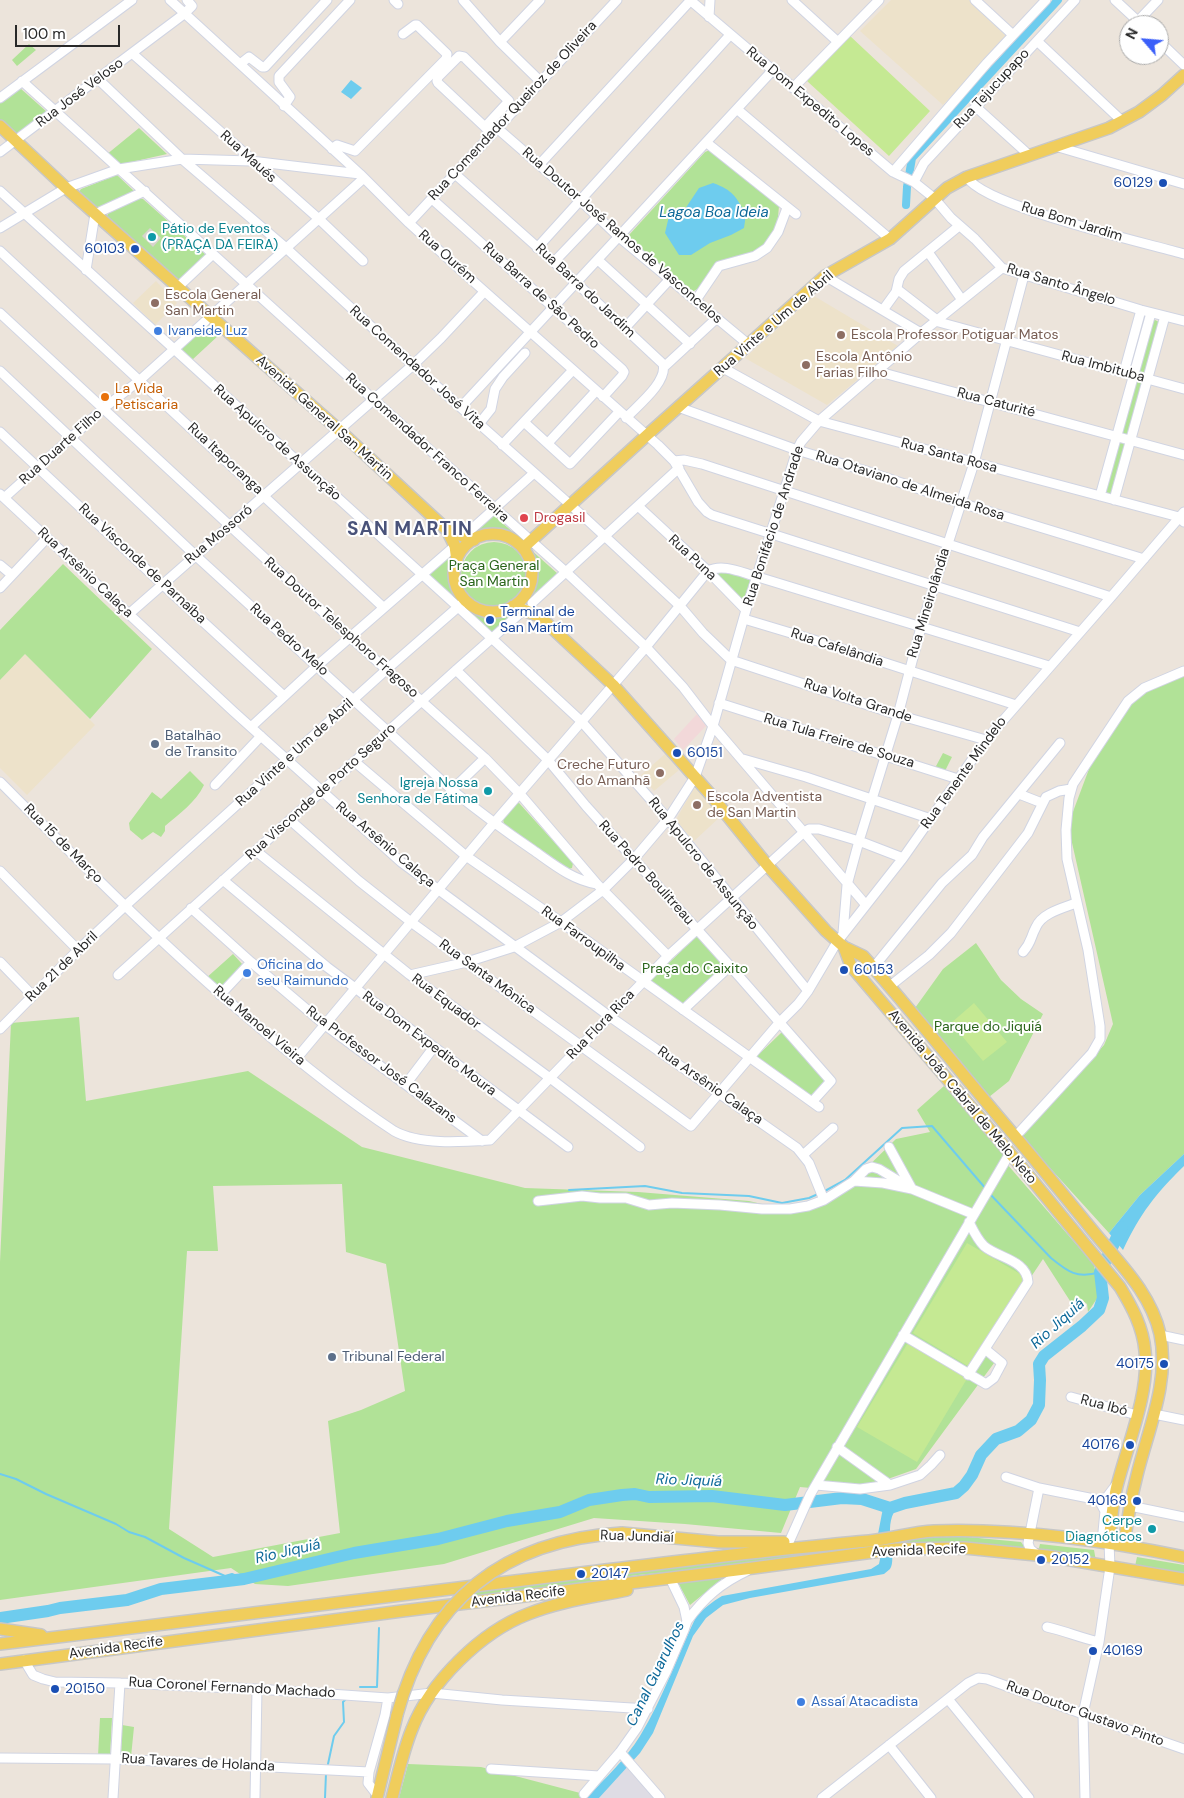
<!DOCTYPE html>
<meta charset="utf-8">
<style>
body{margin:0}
#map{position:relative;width:1184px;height:1798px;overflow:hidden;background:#ece4db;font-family:"DM Sans",sans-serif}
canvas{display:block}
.north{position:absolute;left:1119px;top:15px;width:50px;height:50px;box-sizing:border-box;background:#fff;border:1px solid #a9a9a9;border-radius:50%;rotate:297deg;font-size:14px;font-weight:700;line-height:20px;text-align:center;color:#292929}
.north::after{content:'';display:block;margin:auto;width:18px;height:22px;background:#3b5ff9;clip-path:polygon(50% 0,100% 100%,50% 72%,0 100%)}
.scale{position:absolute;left:15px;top:25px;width:105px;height:22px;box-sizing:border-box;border:2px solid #292929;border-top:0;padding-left:6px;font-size:15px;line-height:18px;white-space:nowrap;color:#292929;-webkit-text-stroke:4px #fff;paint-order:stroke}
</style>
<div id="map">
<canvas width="1184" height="1798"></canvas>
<div class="north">N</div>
<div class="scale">100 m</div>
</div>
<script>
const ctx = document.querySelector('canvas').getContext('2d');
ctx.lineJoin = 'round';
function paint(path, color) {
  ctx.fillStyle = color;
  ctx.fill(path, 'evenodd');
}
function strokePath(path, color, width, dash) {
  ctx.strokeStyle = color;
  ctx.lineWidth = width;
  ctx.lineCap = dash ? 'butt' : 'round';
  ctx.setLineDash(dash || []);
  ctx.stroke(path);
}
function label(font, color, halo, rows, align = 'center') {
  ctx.font = font + ' "DM Sans",sans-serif';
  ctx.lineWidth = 4;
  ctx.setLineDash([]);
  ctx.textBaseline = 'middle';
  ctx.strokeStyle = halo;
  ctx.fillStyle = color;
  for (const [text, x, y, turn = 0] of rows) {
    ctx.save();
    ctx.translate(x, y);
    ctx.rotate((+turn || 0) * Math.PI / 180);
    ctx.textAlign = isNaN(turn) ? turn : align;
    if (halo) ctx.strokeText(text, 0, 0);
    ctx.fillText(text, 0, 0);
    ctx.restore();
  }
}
paint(new Path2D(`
 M627,1767L654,1798H599Z`), '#dedce4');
paint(new Path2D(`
 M891,0H969L1007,37L943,105L860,31Z
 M156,281L177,303L155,325L133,303Z
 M814,296L898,346L827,405L745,358Z
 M25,654L95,725L27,795L0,768V680Z
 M665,754L679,770L654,791L641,775Z
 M693,789H698L720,817L693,842L676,820Z`), '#ede2ca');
paint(new Path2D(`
 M697,714L706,726L683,750L674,739Z`), '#f2d8d9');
paint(new Path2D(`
 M29,44L36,50L17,66L12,60Z
 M20,88L47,112L17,134L0,121V103Z
 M139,128L167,154L118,165L106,155Z
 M710,150H713L779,206L777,228L759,252L725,262L703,286L692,292L629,241V235L705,152Z
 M117,175L135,192L97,209L79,192L81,189Z
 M140,198L143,199L206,255L179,283L108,219L107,216L109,211Z
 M1153,319L1159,322L1145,373H1139L1137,368Z
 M207,324L219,335L192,360L179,348Z
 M1137,381L1142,382L1143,384L1128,435L1122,434L1121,430Z
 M1120,441L1125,443L1126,446L1113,495L1104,494L1117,444Z
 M493,515L521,539L520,540C503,532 490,531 472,537L470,535Z
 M461 575a33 33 0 1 1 66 0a33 33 0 1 1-66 0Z
 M530,549L558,574L531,597L536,574Z
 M450,554L454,556L451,578L457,597L454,599L428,575Z
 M63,564L152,649L90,719L25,654L0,680V630Z
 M715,572L731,573L752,581L745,604Z
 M466,608C471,610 476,613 481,614C494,618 505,615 517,611L491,633L466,610Z
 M1184,669V1154L1140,1195L1109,1233L1021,1136L1104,1045L1113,1024L1068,825L1095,753L1139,689Z
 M943,753L952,757L944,773L935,768Z
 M190,771L204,785C196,802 179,814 165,826V831L161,837L153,832L142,840L130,830L129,823L152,792L161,799Z
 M519,803L573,863L572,868L569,869L504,824L503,819L516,804Z
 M696,937L699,938L726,969L686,1008L652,984V979Z
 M976,943L1001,980L1021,999L1043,1014L1009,1081L989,1097L915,1008L943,969Z
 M233,954L243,965L221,990L205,979Z
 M79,1017L86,1101L248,1071L362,1147L525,1188L638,1192L749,1201L783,1209L814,1202L856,1178L896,1139L930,1132L917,1110L944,1086L1006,1155L1007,1164L1094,1265L1100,1294L1088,1312L1087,1304L1078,1297L1072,1304L1043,1259L986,1344L997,1359L916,1469L868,1486L822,1489L800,1487L781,1533L685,1524L594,1518L444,1564L288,1586L255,1584L231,1568L0,1600V1262L11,1023ZM342,1184L346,1252L386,1264L405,1391L361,1410L328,1421L340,1533L213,1557L169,1529L187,1251H218L213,1186Z
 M781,1033H783L826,1082L812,1099L755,1058Z
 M936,1534L1021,1542L1024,1546L1023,1549L970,1544L923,1542L828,1552L804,1557L742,1565L638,1575L467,1598L481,1587Z
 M1040,1544L1094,1550L1096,1561L1040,1551L1039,1548Z
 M1137,1557L1184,1565V1574L1135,1566Z
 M739,1571L722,1579L690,1605L676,1579Z
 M100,1718H112L110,1757L98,1756Z
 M122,1725L134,1727L131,1757H121Z
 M408,1764L481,1767L584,1794L581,1798H399Z`), '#b1e297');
paint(new Path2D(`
 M849,35L930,111L889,156L807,81Z
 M974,1003L1007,1042L983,1061L951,1023Z
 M967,1243L1027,1278L973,1369L913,1333Z
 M909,1341L968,1377L917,1462L857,1427Z`), '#c5e993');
paint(new Path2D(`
 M150,228L161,238L153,247L142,236Z`), '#d8d4ce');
paint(new Path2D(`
 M351,80L362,88L351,99L341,92Z
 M713,183C733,190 736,197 746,214L744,228L731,235L710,243L691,255H679L665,233L669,216L685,209L699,188Z
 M1184,1154V1166C1156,1193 1140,1214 1123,1250L1109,1233L1140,1195Z
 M883,1508L896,1509C882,1528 898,1558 890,1569C888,1571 886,1572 884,1574L750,1598L723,1605L706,1618L693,1636L653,1733L640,1753L599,1798H587C605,1778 626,1759 640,1736C663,1699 677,1656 696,1617C704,1608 712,1602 722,1596L871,1569L879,1564L880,1559L878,1534Z`), '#6eccee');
strokePath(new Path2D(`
 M569,1190L645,1186L682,1193L749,1196L782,1203L809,1198L818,1194
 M823,1192L845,1180L902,1128L932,1126L986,1189
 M989,1193L1051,1258C1068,1272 1077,1279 1100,1272
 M0,1474L16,1479L46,1494L116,1524L129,1532L145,1537L184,1558L225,1576L232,1574L244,1579
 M360,1687H377L379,1628
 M328,1764L334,1736L344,1722L343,1702L346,1699
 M325,1798L326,1773`), '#6eccee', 2);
strokePath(new Path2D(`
 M906,205L907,187L912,158L1058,0`), '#6eccee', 8);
strokePath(new Path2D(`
 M0,1618L48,1611L60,1608L127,1600L161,1589L244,1579L354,1553L438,1539L507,1521L560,1512L589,1500L622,1495L635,1494L649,1497L712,1496L785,1505L842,1498L862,1499L890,1508L905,1503L956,1493L964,1486L972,1475L981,1455L996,1439L1018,1431L1031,1420L1039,1405L1040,1380L1039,1364L1044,1356L1082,1326L1099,1310L1103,1298L1100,1272L1122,1227`), '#6eccee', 12);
const minor = new Path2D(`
 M170,0L360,174L409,223L465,274L658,445L674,461L698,502L707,512L712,515L1080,632
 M394,0L398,4
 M463,0L500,42L541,82
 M690,0L893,172L914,182L934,198L951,218L975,239L1002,268L1141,310L1184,321
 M792,0L838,42
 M975,0L1013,35
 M1115,0L1142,25
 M709,17L710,0
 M1138,21L1158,0
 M1037,41L1122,121
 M1159,41L1184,65
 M500,42L540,0
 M133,54L319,219L363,261
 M240,64L249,57L262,67H265L327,0
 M98,79L182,159L286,248L413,365L584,517L680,606L703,633L731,660L898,715L986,740
 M22,81L373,399L566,572L646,647L683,687L713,726L866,905
 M793,88L879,0
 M0,98L132,0
 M284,106L290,97L279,82V76L350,0
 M976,107L1029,155
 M738,110L890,239
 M485,127L509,101L464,57L459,56L438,77L437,81L438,83L485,127L492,134
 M497,128L581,201L619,237L748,344
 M707,143L796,214
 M1055,146L1184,184
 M332,149L337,145L355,151L446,59L447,54L417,25H415L403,34
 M0,152L184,14L192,6L187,0
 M539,165L690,1
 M893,172L987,63L1046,0
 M455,174L554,262L663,364C668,382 637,406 626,418
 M967,177C983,206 1146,243 1184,254
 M914,182L924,163L1075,0
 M0,191L458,607L581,721L668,819L808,991
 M432,199L622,369L624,372L622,376L603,397
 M409,223L617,0
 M0,228L66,188L119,169L182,159L251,161L360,174
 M537,248L730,35
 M0,251L383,607
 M928,252L962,300
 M598,260L690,344
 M554,262L597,217
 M86,270L95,214L145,191
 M825,276L921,333
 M178,287L213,254
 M897,289L937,320
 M696,300L719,266L755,256L767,248L778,232L787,208
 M883,310L896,292L899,279L904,271L959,226
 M0,313L350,637L485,758L520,794L597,884L668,956
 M935,321L1184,389
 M625,328L670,279
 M664,367L717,318
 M723,368L819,421L1179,517L1184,522
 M0,371L195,555L452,790C478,811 505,831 533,850C553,864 572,880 597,884
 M876,371L1184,455
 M1124,372L1141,310
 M461,407L772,71
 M678,407L797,450L866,471L961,503L1144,559
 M524,422L570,464L619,412
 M479,424L491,409L495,389L503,377L525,353
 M0,432L162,584L284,696
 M548,443L596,391
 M502,445L573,370
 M674,461L684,460L702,464L1111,597
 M0,494L234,712L401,862L609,1016L797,1148L809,1163L824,1200
 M1100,496L1151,313
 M4,498L104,408L140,380L364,178
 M1114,500L1165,316
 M638,506L708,571L746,610
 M464,536L534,473
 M0,565L12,575
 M0,588L47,538
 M532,603L679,468
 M129,614L413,365L441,338L484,292
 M744,619L814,640L1016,705
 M456,670L548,760L586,806L730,966L831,1081L812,1102
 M719,703L958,779
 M251,727L317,666L455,546
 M743,759L806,777L931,819
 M355,762L466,856L561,922L819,1107
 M0,782C82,864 164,947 253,1022C298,1061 344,1098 394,1131C419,1145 461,1142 490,1140L668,956L804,832L809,829H819L859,841L903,858
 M215,785L261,736
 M452,790L485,758
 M1019,794L1042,803
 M290,820L359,881L411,922L691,1126L779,1023L798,1004L808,991L837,942L903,858L986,740L1111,597L1184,512
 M256,851L410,975L550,1078L640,1147
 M0,871L78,950
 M223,880L327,967L568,1147
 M191,908L251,962L325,1025L482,1141
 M843,933L847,885L859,841L898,715L921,627L974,463L1024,275
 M1023,952C1032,942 1030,938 1036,927C1042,913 1063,908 1076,903
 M0,962L32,995
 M873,968L942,883L972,855L983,837L1060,743
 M118,975L456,670L525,609
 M410,975L467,962L514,947L561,922L603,890L634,859L668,819L695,777L713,726L746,610L789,476L797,450L801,442L819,421L921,333L1002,268
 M890,986L929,955L951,933L1028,833L1046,797L1059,791L1071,789
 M220,995L251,962
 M683,1010L730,966
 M0,1029L78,950L125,906L386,670L465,601
 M296,1059L494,823L646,647L708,571C723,563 742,573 758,577L1049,666
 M406,1084L434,1047
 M1015,1137L1092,1053L1100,1039V1026L1088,950L1067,859L1066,830L1069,798L1073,784L1128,701L1144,688L1184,671
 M889,1147L912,1189
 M803,1155L833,1128
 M854,1181L883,1183L912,1189L973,1214
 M538,1201L582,1196L600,1198H626L649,1205L672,1203L720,1205L762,1209H790L808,1206L824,1200L854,1181L866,1169L872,1167L879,1169L912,1189
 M903,1335L986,1384L994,1378L1002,1363L985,1349
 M1160,1335L1184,1340
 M968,1375L1028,1282C1027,1260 998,1258 984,1246C977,1239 973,1230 969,1222
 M1071,1397L1137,1415
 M1154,1414L1184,1420
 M837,1447L890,1485
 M1006,1477L1039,1488L1099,1500L1107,1497L1116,1485
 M816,1485L860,1489L890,1485L920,1475L931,1465L940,1455
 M1130,1506L1184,1517
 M789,1542L810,1495L1010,1153
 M1039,1556L1030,1549L1028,1543L1039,1488
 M687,1621C704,1598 721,1583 747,1571
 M1047,1627C1065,1631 1081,1638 1099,1642
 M24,1660L33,1675L43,1679L55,1682L120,1683L257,1689L388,1698L432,1693L502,1700L648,1709
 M948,1699L1029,1798
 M889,1745L931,1798
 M620,1752L660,1798
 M0,1758L115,1759L369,1772L368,1783L378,1796
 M491,1769L599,1776
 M369,1772L385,1715L388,1698
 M584,1794L620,1752L637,1728L666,1672L684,1630L687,1621L684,1607L670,1578
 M113,1798L120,1683
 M255,1798L257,1689
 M822,1798L968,1683L978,1678L987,1679L1083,1714L1184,1749
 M1085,1798L1083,1714L1099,1642L1110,1567L1109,1543L1103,1532L1105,1511L1099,1500`);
const major = new Path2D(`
 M0,126L66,188L339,430L447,530L455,546L457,561
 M447,530L474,540
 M454 573a39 39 0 1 1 78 0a39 39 0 1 1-78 0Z
 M523,548L646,436L825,276L890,239L947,188L967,177L1109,128L1139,112L1162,95L1184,75
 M513,606L539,616L613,685L710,794L768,866L826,931L844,947L863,956C915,1014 963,1076 1014,1135C1041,1167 1067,1199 1093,1231C1119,1263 1151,1293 1160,1334C1170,1381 1148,1430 1137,1475C1131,1498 1127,1522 1124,1545
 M844,947L851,966L1010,1153L1120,1287C1132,1307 1143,1327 1145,1351C1150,1394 1126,1448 1116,1490C1112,1507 1111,1525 1109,1543
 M622,1533L718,1542H784
 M0,1629L41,1635
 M0,1644C196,1620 393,1596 589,1572C682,1561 775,1549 869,1541C891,1539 912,1532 934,1531C1018,1528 1102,1540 1184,1557
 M0,1664L402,1611L753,1568L896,1549L965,1548L1005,1552L1047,1556L1184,1579
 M377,1798L397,1715
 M392,1798C398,1775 403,1751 412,1729C430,1682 481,1632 528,1614C560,1601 594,1597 627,1590`);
strokePath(minor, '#d0d4e2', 11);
strokePath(major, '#c7c7c7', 14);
strokePath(minor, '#fff', 9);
strokePath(major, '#f0cd5c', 11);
const majorBridge = new Path2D(`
 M397,1715C428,1600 504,1540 622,1533`);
strokePath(majorBridge, '#c7c7c7', 14, []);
strokePath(majorBridge, '#f0cd5c', 11);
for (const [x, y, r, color] of [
 [1163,183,5,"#1a4fb4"],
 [152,237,5,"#0f9aa8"],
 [135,249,5,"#1a4fb4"],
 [155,303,5,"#8d6e63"],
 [158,331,5,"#3f7fe0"],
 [841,335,5,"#8d6e63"],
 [806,365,5,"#8d6e63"],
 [105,397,5,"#e8710a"],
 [524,518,5,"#e0444e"],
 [490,620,5,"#1a4fb4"],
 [155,744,5,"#5c6f8a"],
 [677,753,5,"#1a4fb4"],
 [660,773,5,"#8d6e63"],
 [488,791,5,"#0f9aa8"],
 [697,805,5,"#8d6e63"],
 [844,970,5,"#1a4fb4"],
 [247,973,5,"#3f7fe0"],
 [332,1357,5,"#5c6f8a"],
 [1164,1364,5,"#1a4fb4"],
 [1130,1445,5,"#1a4fb4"],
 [1137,1501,5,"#1a4fb4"],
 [1152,1529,5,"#0f9aa8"],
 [1041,1560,5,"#1a4fb4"],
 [581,1574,5,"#1a4fb4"],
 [1093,1651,5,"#1a4fb4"],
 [55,1689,5,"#1a4fb4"],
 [801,1702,5,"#3f7fe0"]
]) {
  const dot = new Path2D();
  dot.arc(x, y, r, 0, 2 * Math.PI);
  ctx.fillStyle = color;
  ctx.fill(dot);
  strokePath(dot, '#fff', 2);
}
label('14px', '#292929', '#fff', [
 ["Rua Tejucupapo",992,89,-47],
 ["Rua José Veloso",80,93,-37],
 ["Rua Dom Expedito Lopes",810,102,40],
 ["Rua Comendador Queiroz de Oliveira",513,111,-47],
 ["Rua Maués",248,157,42],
 ["Rua Bom Jardim",1072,222,17],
 ["Rua Doutor José Ramos de Vasconcelos",622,236,41],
 ["Rua Ourém",447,257,42],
 ["Rua Santo Ângelo",1061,285,17],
 ["Rua Barra do Jardim",585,291,43],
 ["Rua Barra de São Pedro",541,296,42],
 ["Rua Vinte e Um de Abril",774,324,-41],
 ["Rua Imbituba",1103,367,15],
 ["Rua Comendador José Vita",417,368,42],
 ["Rua Caturité",996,403,15],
 ["Avenida General San Martin",324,418,42],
 ["Rua Apulcro de Assunção",277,443,42],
 ["Rua Duarte Filho",61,447,-42],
 ["Rua Comendador Franco Ferreira",427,448,42],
 ["Rua Santa Rosa",949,456,15],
 ["Rua Itaporanga",225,459,43],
 ["Rua Otaviano de Almeida Rosa",910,486,18],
 ["Rua Bonifácio de Andrade",774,526,-72],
 ["Rua Mossoró",219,535,-40],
 ["Rua Puna",692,558,43],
 ["Rua Visconde de Parnaíba",142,564,43],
 ["Rua Arsênio Calaça",85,573,43],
 ["Rua Mineirolândia",929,603,-73],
 ["Rua Doutor Telesphoro Fragoso",341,628,42],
 ["Rua Pedro Melo",289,640,42],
 ["Rua Cafelândia",837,648,18],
 ["Rua Volta Grande",858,701,18],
 ["Rua Tula Freire de Souza",839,741,17],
 ["Rua Vinte e Um de Abril",295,753,-42],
 ["Rua Tenente Mindelo",964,773,-54],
 ["Rua Visconde de Porto Seguro",321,792,-42],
 ["Rua 15 de Março",63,844,45],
 ["Rua Arsênio Calaça",385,845,40],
 ["Rua Apulcro de Assunção",703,864,51],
 ["Rua Pedro Boulitreau",646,873,48],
 ["Rua Farroupilha",583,939,36],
 ["Rua 21 de Abril",62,967,-44],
 ["Rua Santa Mônica",487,977,36],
 ["Rua Equador",446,1002,37],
 ["Rua Flora Rica",601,1025,-46],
 ["Rua Manoel Vieira",259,1026,40],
 ["Rua Dom Expedito Moura",429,1044,37],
 ["Rua Professor José Calazans",381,1065,37],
 ["Rua Arsênio Calaça",710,1086,35],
 ["Avenida João Cabral de Melo Neto",962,1097,50],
 ["Rua Ibó",1104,1406,15],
 ["Rua Jundiaí",637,1537,2],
 ["Avenida Recife",919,1551,-2],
 ["Avenida Recife",518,1597,-7],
 ["Avenida Recife",116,1648,-8],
 ["Rua Coronel Fernando Machado",232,1688,3],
 ["Rua Doutor Gustavo Pinto",1085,1714,20],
 ["Rua Tavares de Holanda",198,1763,3]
]);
label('14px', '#164399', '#fff', [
 ["60129",1153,183,"right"],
 ["60103",125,249,"right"],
 ["Terminal de",500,612],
 ["San Martím",500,628],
 ["60151",687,753],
 ["60153",854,970],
 ["40175",1154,1364,"right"],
 ["40176",1120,1445,"right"],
 ["40168",1127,1501,"right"],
 ["20152",1051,1560],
 ["20147",591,1574],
 ["40169",1103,1651],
 ["20150",65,1689]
], 'left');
label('14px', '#0d838f', '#fff', [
 ["Pátio de Eventos",162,229,"left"],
 ["(PRAÇA DA FEIRA)",162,245,"left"],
 ["Igreja Nossa",478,783],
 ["Senhora de Fátima",478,799],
 ["Cerpe",1142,1521],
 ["Diagnóticos",1142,1537]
], 'right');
label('14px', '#785e54', '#fff', [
 ["Escola General",165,295],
 ["San Martin",165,311],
 ["Escola Professor Potiguar Matos",851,335],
 ["Escola Antônio",816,357],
 ["Farias Filho",816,373],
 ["Creche Futuro",650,765,"right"],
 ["do Amanhã",650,781,"right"],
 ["Escola Adventista",707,797],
 ["de San Martin",707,813]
], 'left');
label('14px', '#366cbe', '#fff', [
 ["Ivaneide Luz",168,331],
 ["Oficina do",257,965],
 ["seu Raimundo",257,981],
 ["Assaí Atacadista",811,1702]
], 'left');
label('14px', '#c56008', '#fff', [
 ["La Vida",115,389],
 ["Petiscaria",115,405]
], 'left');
label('14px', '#be3a42', '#fff', [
 ["Drogasil",534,518]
], 'left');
label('14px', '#2a651a', '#fff', [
 ["Praça General",494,566],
 ["San Martin",494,582],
 ["Praça do Caixito",695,969],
 ["Parque do Jiquiá",988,1027]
]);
label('14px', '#4e5e75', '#fff', [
 ["Batalhão",165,736],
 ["de Transito",165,752],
 ["Tribunal Federal",342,1357]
], 'left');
label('italic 15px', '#0e6999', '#fff', [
 ["Lagoa Boa Ideia",714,213],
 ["Rio Jiquiá",1058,1324,-42],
 ["Rio Jiquiá",689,1481,2],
 ["Rio Jiquiá",288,1552,-13],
 ["Canal Guarulhos",656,1674,-64]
]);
ctx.letterSpacing = '1px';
label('bold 19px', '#4a537a', '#fff', [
 ["SAN MARTIN",410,530]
]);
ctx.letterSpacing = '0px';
</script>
